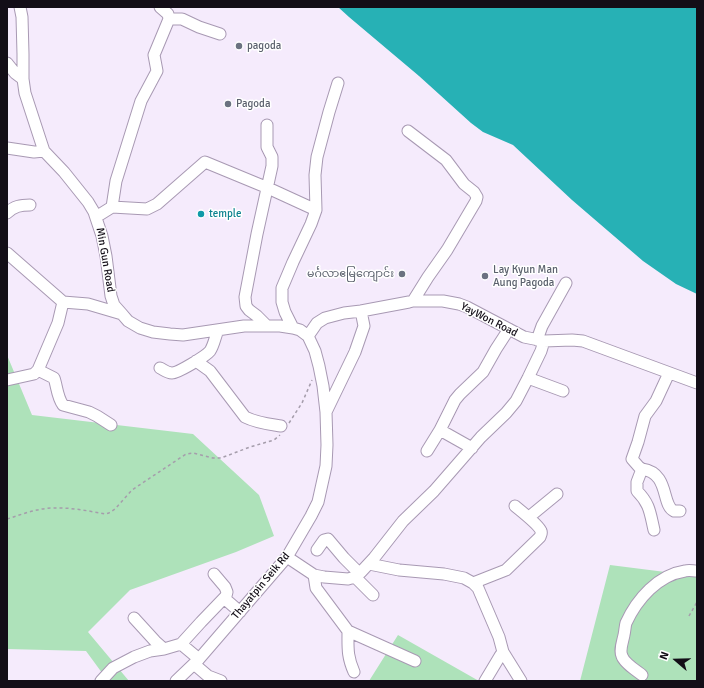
<!DOCTYPE html>
<meta charset="utf-8">
<style>
body{margin:0}
#map{position:relative;width:704px;height:688px;overflow:hidden;background:#f5ebfc;font-family:Signika,sans-serif}
canvas{display:block}
.frame{position:absolute;inset:0;border:8px solid #130e17;pointer-events:none}
.north{position:absolute;left:656px;top:640px;width:40px;height:40px;-webkit-text-stroke:3px #fff;paint-order:stroke;rotate:290deg;font-size:11px;font-weight:700;line-height:16px;text-align:center;color:#130e17}
.north::after{content:'';display:block;margin:auto;width:14px;height:18px;background:#130e17;clip-path:polygon(50% 0,100% 100%,50% 72%,0 100%)}
</style>
<div id="map">
<canvas width="704" height="688"></canvas>
<div class="frame"></div>
<div class="north">N</div>
</div>
<script>
const ctx = document.querySelector('canvas').getContext('2d');
ctx.lineJoin = 'round';
function paint(path, color) {
  ctx.fillStyle = color;
  ctx.fill(path, 'evenodd');
}
function strokePath(path, color, width, dash) {
  ctx.strokeStyle = color;
  ctx.lineWidth = width;
  ctx.lineCap = dash ? 'butt' : 'round';
  ctx.setLineDash(dash || []);
  ctx.stroke(path);
}
function label(font, color, halo, rows, align = 'center') {
  ctx.font = font + ' Signika,"Noto Sans Myanmar",sans-serif';
  ctx.lineWidth = 3;
  ctx.setLineDash([]);
  ctx.textBaseline = 'middle';
  ctx.strokeStyle = halo;
  ctx.fillStyle = color;
  for (const [text, x, y, turn = 0] of rows) {
    ctx.save();
    ctx.translate(x, y);
    ctx.rotate((+turn || 0) * Math.PI / 180);
    ctx.textAlign = isNaN(turn) ? turn : align;
    if (halo) ctx.strokeText(text, 0, 0);
    ctx.fillText(text, 0, 0);
    ctx.restore();
  }
}
paint(new Path2D(`
 M7,355L32,415L193,434L259,495L274,536L236,552L130,590L88,632L129,681H108L86,651L7,649Z
 M610,565L697,576V681H580Z
 M398,635L479,681H369Z`), '#aee2ba');
paint(new Path2D(`
 M338,7H697V294L676,284L643,261L572,200L513,145L483,132L471,123L419,76L349,17Z`), '#27b1b5');
const minor = new Path2D(`
 M20,7L22,17L23,54V79L25,93L41,142L44,151L64,172L88,202L94,212L102,236L106,256L111,296L114,305L122,314L128,321L140,328L153,332L170,334L183,335L244,326H280L293,328L300,330L308,336L315,351L319,366L323,386L326,412L327,445L326,466L318,502L311,516L287,557L199,659L176,681
 M169,19H182L199,27L220,34
 M7,63L15,73L23,79
 M267,125V147L272,157V166L257,234L245,297L246,306L249,310L257,316L267,326
 M408,131L446,160L464,184L474,192L477,197L476,201L447,250L428,277L413,301
 M7,148L34,152L44,151
 M112,207L116,181L141,101L157,71L154,55L169,19L168,14L160,7
 M7,213C14,206 21,205 30,205
 M96,217L112,207L147,209L157,204L205,162L268,188L316,210
 M7,253L63,302L88,304L122,314
 M293,328L285,312L282,302V288L293,262L311,224L316,210L315,175L317,157L329,112L338,83
 M308,336L317,323L325,318L344,313L361,311L409,302L413,301H443L459,304L467,307L524,337L544,341L572,340L583,341L697,383
 M537,340L542,326L566,283
 M196,361L210,371L245,417C257,423 268,424 281,426
 M160,368C164,370 167,373 172,373C178,373 206,356 210,351C214,345 215,337 218,330
 M38,370L54,378C57,386 57,397 63,405L89,412L97,416L111,425
 M528,378L563,391
 M7,380L34,374L38,370L58,323L63,302
 M326,412L355,352L364,326L361,311
 M440,430L455,400L460,394L483,372L496,349L509,329
 M427,451L440,430L472,448
 M642,469C670,473 661,505 674,511C675,511 679,511 680,511
 M529,517L557,494
 M654,530C650,513 650,504 637,491V482L642,469L639,467L632,459L638,442L645,416L656,401L669,373
 M317,550L324,540L328,539L344,558L359,573
 M287,557L314,575L324,577L348,579L355,577L361,572L374,558L403,521L434,491L481,437L506,413L516,401L528,378L541,351L544,341
 M369,564L399,570L444,574L464,578L473,583L506,570L540,537C541,534 542,533 541,531C539,525 521,511 515,506
 M314,575L316,588L348,631L415,661
 M355,577L373,595
 M473,583L478,588L499,637L503,652L500,656L485,681
 M224,598L240,612
 M134,618L155,641L164,649
 M348,631C348,648 347,656 354,672
 M181,644L201,622L226,596L227,592L225,587L214,574
 M503,652L521,681
 M194,664L208,676L221,681
 M642,675C637,671 624,663 622,656C619,650 623,641 624,635C625,631 625,626 626,623C637,599 658,575 685,571C689,570 693,571 697,571
 M101,681L113,668L134,657L150,651L164,649L181,644L199,659`);
strokePath(minor, '#a899b3', 13);
strokePath(new Path2D(`
 M289,423L302,403L312,380
 M7,519C17,516 27,512 37,510C59,505 84,510 105,514L109,513L115,509L132,490L186,454L193,453L213,458H221L250,447L274,440L280,435
 M689,616L697,602`), '#a59dab', 1.5, [3, 3]);
strokePath(minor, '#fff', 11);
for (const [x, y, r, color] of [
 [239,46,4,"#6b7280"],
 [228,104,4,"#6b7280"],
 [201,214,4,"#0f9aa8"],
 [402,274,4,"#6b7280"],
 [485,276,4,"#6b7280"]
]) {
  const dot = new Path2D();
  dot.arc(x, y, r, 0, 2 * Math.PI);
  ctx.fillStyle = color;
  ctx.fill(dot);
  strokePath(dot, '#fff', 1.5);
}
label('11px', '#5b616d', '#fff', [
 ["pagoda",247,46],
 ["Pagoda",236,104],
 ["Lay Kyun Man",493,270],
 ["Aung Pagoda",493,283],
 ["မင်္ဂလာဧမြကျောင်း",394,274,"right"]
], 'left');
label('11px', '#0d838f', '#fff', [
 ["temple",209,214]
], 'left');
label('11px', '#130e17', '#fff', [
 ["Min Gun Road",105,260,80],
 ["YayWon Road",489,320,27],
 ["Thayatpin Seik Rd",261,586,-50]
]);
</script>
